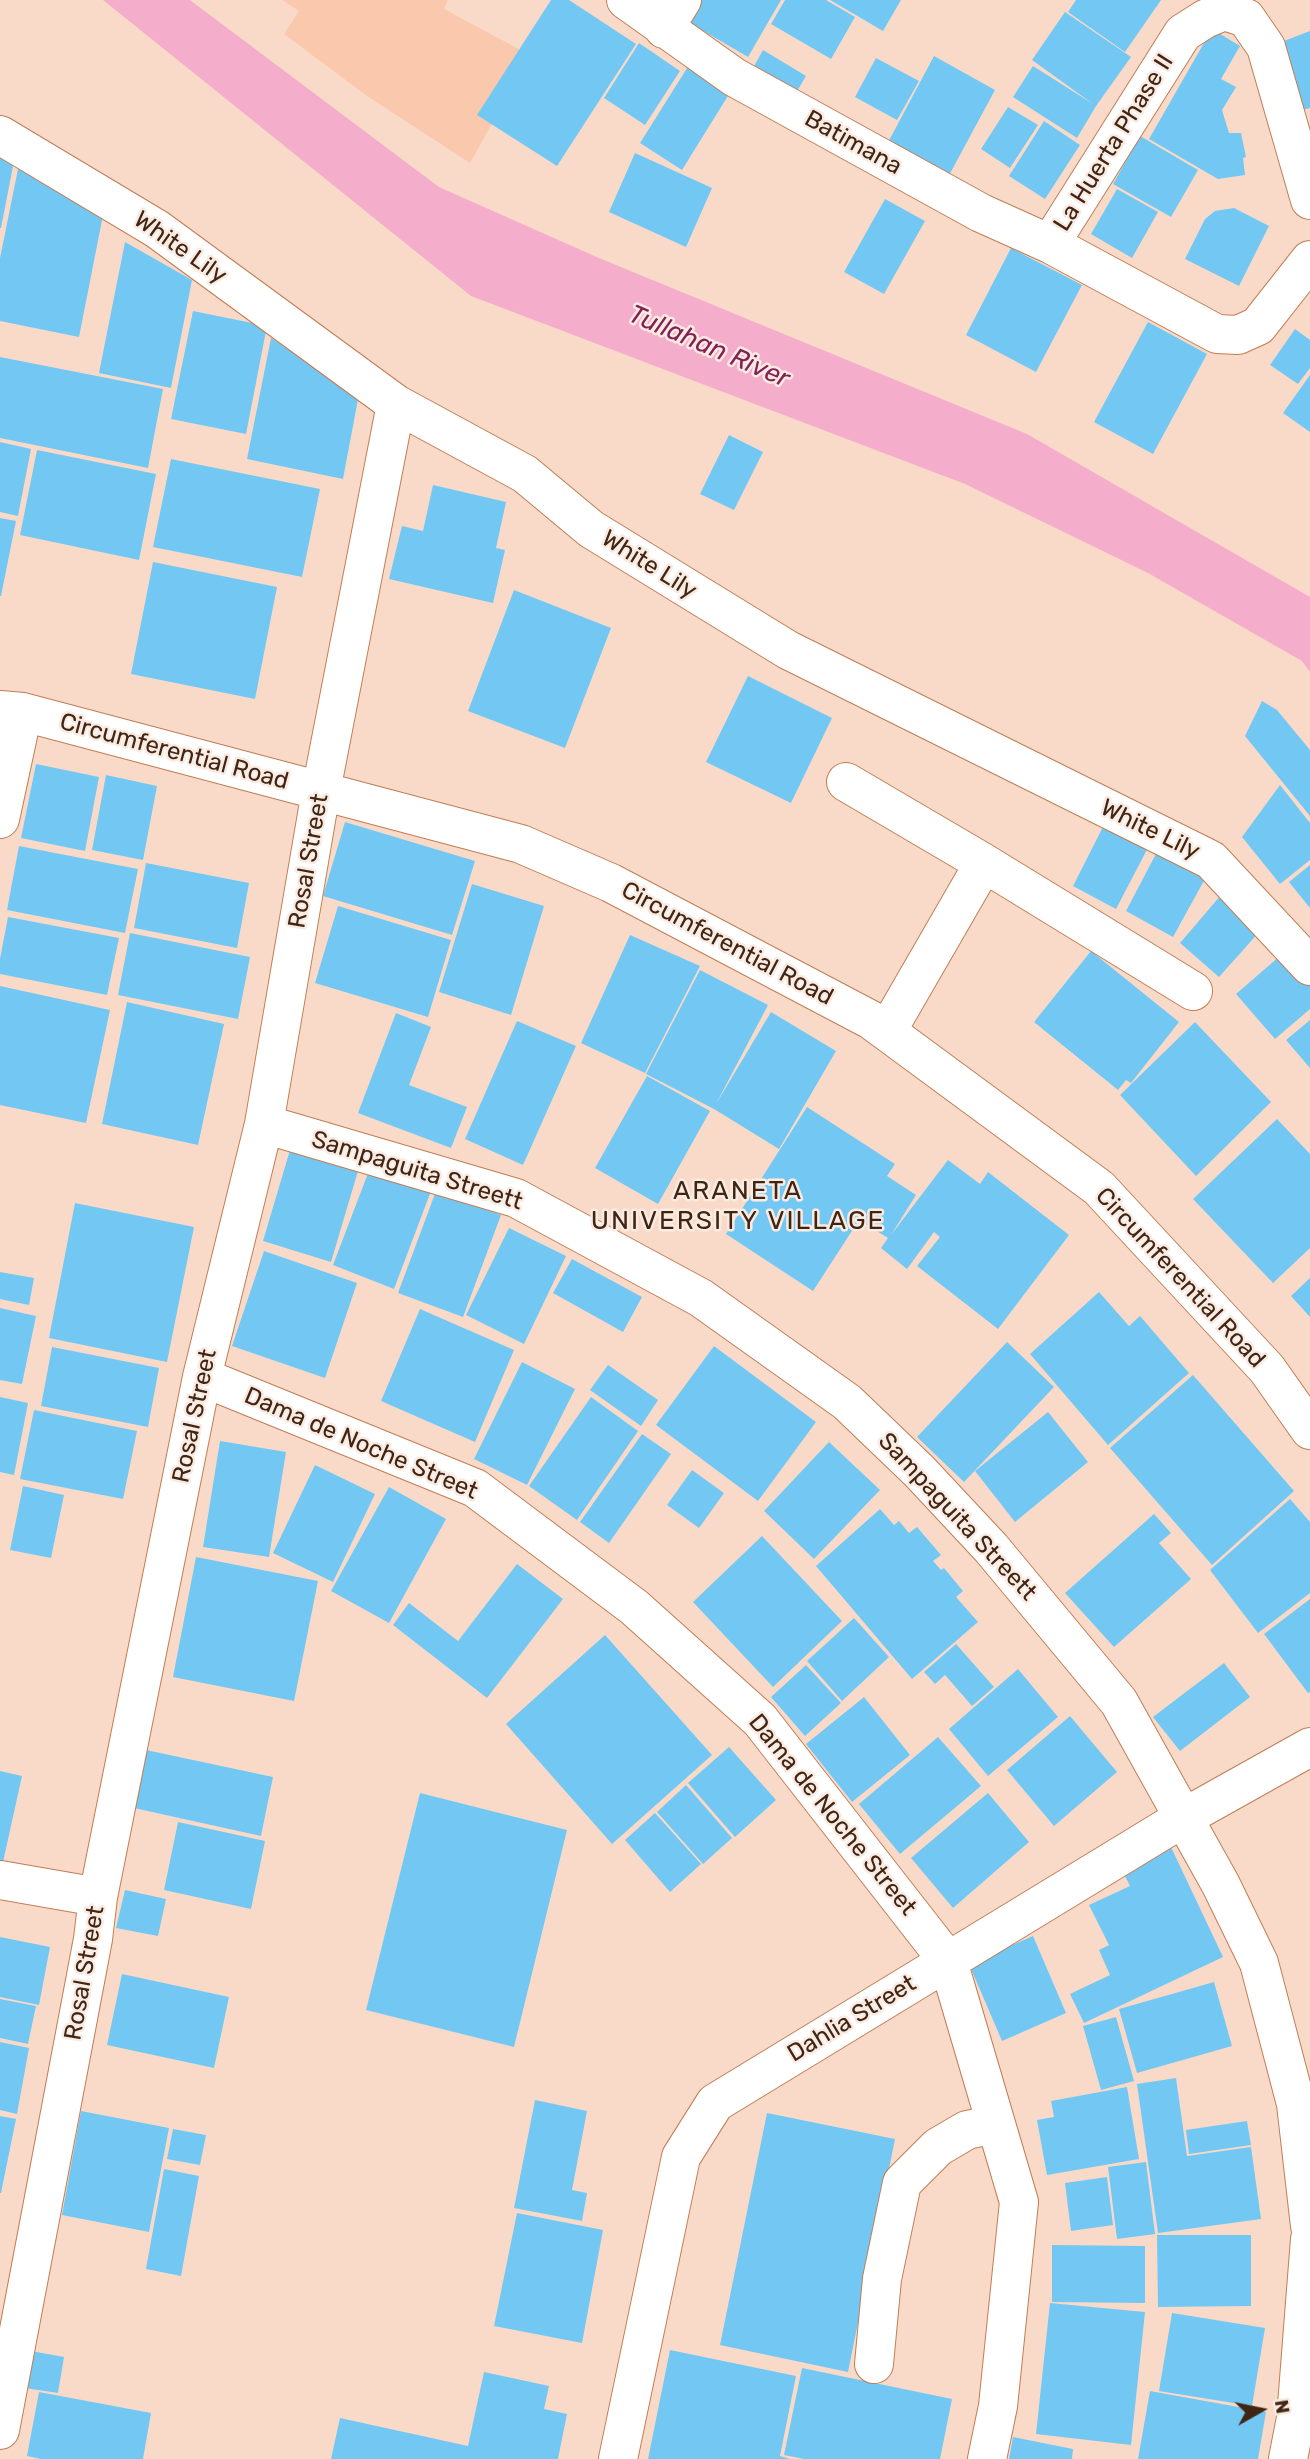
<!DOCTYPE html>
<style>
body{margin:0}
#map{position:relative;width:1310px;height:2459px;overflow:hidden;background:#f9dac9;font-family:Rubik,sans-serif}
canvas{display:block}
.north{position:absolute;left:1226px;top:2375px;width:70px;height:70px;-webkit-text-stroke:5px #faebe2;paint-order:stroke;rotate:81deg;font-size:19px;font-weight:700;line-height:28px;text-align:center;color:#412514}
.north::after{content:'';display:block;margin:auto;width:24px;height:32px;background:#412514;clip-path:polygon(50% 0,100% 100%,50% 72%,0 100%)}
</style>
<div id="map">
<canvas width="1310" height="2459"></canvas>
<div class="north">N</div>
</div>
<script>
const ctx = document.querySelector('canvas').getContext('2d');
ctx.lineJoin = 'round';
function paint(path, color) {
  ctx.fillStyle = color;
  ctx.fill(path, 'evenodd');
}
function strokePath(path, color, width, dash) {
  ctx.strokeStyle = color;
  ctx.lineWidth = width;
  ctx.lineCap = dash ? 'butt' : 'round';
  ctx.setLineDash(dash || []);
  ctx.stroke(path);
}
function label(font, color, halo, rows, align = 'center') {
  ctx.font = font + ' Rubik,sans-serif';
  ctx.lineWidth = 5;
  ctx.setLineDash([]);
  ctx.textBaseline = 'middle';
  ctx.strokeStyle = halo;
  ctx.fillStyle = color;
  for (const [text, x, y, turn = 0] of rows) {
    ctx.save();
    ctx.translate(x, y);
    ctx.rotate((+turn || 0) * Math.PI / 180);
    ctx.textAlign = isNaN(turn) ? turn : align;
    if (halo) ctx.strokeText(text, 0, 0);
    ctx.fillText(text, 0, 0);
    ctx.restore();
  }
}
paint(new Path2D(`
 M282,0H448L444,9L530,55L470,163L367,96L284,34L299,11Z`), '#fac9ad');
paint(new Path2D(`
 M103,0H190L439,187L599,258L1027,434L1310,597V672L1302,661L1148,573L965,484L471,296Z`), '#f5adcc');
paint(new Path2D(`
 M551,0H569L636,44L557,166L477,115Z
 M693,0H781L748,57L683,19Z
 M785,0H826L855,17L831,59L771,24Z
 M830,0H901L883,31Z
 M1076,0H1161L1125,52L1068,12Z
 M1065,12L1131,57L1096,106L1077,138L1013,97L1033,66L1093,104L1032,60Z
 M1212,29L1240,46L1221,79L1236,87L1222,110L1229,133H1241L1246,157L1243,158L1245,175L1218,179L1149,139Z
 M1310,31V108L1302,110L1284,41Z
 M639,43L680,71L645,125L604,98Z
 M763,50L806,76L796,93L753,68Z
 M934,56L995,90L946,181L885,148Z
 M876,58L919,81L897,120L855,97Z
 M689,65L731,91L682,170L640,143Z
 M1008,107L1038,125L1010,168L981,149Z
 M1044,121L1080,145L1045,199L1009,176Z
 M1140,136L1198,170L1171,217L1113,184Z
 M635,153L712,188L686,247L609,212Z
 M0,158L14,161L1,228H0Z
 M19,164L105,205L79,337L0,321V258Z
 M1117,189L1158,212L1132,258L1091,234Z
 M885,199L925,221L884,294L844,272Z
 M1234,208L1269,226L1239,286L1185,259L1205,219L1215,211Z
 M125,242L192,280L171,388L99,373Z
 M1011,248L1082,285L1036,372L966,335Z
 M193,311L267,326L246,434L171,419Z
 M1148,322L1207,354L1153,454L1094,422Z
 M1295,329L1310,340V368L1298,384L1270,365Z
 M271,338L359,394L343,479L247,459Z
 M0,357L163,389L148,468L0,438Z
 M1310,375V432L1283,413Z
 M729,435L763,452L734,510L700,494Z
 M0,442L31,449L18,516L0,512Z
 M37,450L156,474L139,560L20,535Z
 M171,459L320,489L302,577L153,547Z
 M433,485L506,502L496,548L505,550L493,603L389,579L402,526L423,531Z
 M0,518L16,521L1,596H0Z
 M153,562L277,587L255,699L131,674Z
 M514,590L611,628L565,748L468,711Z
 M748,676L832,718L791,803L706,762Z
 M1262,701L1277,710L1310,750V816L1245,736Z
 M36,764L99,777L85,851L21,838Z
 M106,775L157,786L143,860L92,850Z
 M1280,785L1310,823V860L1280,884L1242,837Z
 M1107,819L1151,842L1116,909L1073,886Z
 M345,822L475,861L452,935L323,896Z
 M19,846L138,869L125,933L7,910Z
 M1158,850L1206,877L1173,937L1126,911Z
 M146,863L249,883L237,948L134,928Z
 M1310,865V908L1289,882Z
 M472,884L544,906L511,1015L439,992Z
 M1221,895L1261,930L1219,977L1180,943Z
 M338,906L451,940L428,1017L315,983Z
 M8,917L119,938L107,995L0,974V959Z
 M130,933L250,957L238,1019L118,995Z
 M630,935L700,966L645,1073L581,1043Z
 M1288,949L1310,975V1009L1275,1039L1236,994Z
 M1091,951L1179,1022L1131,1083L1126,1080L1118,1090L1034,1022Z
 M700,970L768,1005L716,1104L771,1012L836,1051L779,1149L714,1109L646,1074Z
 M0,986L110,1010L86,1123L0,1105Z
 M127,1002L224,1024L198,1145L102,1124Z
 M396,1013L431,1027L409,1085L467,1107L451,1148L358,1113Z
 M1310,1020V1068L1286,1040Z
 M517,1021L576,1046L523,1165L465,1139Z
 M1195,1022L1271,1102L1196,1176L1120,1095Z
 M647,1076L710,1111L658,1204L595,1168Z
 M807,1107L895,1164L887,1176L916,1195L891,1235L948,1160L980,1184L988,1172L1069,1235L998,1329L917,1266L940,1237L934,1232L907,1269L881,1248L888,1238L859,1220L813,1291L726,1234Z
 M1277,1119L1310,1154V1248L1273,1283L1193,1199Z
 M290,1150L358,1171L331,1262L263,1241Z
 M370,1168L431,1191L394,1289L333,1265Z
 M436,1191L501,1215L463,1317L398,1293Z
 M75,1203L194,1227L167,1362L49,1338Z
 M509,1228L566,1256L524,1344L466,1315Z
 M264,1251L357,1283L325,1378L232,1346Z
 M572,1259L642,1297L623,1332L553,1293Z
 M0,1272L34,1278L29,1305L0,1299Z
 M1310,1278V1317L1291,1296Z
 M1099,1292L1129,1326L1140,1316L1189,1373L1108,1445L1030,1354Z
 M0,1308L36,1316L22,1384L0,1380Z
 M420,1309L514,1350L475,1442L381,1401Z
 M1007,1342L1054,1387L964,1482L917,1437Z
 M714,1346L816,1422L758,1501L656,1425Z
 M52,1347L159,1368L148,1427L41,1406Z
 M522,1362L575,1389L527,1485L474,1459Z
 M608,1365L658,1400L641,1426L590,1390Z
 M1193,1375L1294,1491L1212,1565L1110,1448Z
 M0,1397L28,1403L14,1475L0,1472Z
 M591,1397L638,1431L577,1520L529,1486Z
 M34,1410L137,1431L123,1499L20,1479Z
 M1048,1412L1088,1462L1015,1522L975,1471Z
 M642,1434L671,1454L609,1543L580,1522Z
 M220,1441L286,1452L269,1557L203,1547Z
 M829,1442L880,1490L814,1559L764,1511Z
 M315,1465L375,1494L333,1582L273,1553Z
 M692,1470L724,1493L699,1528L667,1505Z
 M23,1486L64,1495L51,1558L10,1550Z
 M389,1487L446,1519L389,1623L331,1591Z
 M1290,1499L1310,1522V1593L1258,1633L1210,1570Z
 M880,1509L894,1525L899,1521L909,1533L917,1527L941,1555L933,1561L941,1570L944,1568L963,1591L956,1597L978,1622L912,1679L816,1566Z
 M1154,1514L1171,1533L1159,1543L1191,1579L1114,1647L1065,1593Z
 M762,1536L842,1621L773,1687L693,1602Z
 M196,1557L318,1581L294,1701L173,1677Z
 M517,1564L563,1599L487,1698L393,1625L409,1603L458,1641Z
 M1310,1599V1692L1308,1693L1264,1634Z
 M854,1618L889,1657L842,1701L807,1661Z
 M605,1635L712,1755L612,1844L506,1724Z
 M956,1644L994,1687L972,1706L945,1675L935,1684L924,1672Z
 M1224,1663L1250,1697L1180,1751L1153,1717Z
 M806,1665L841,1703L805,1736L771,1697Z
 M1018,1669L1058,1717L988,1776L949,1729Z
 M864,1697L910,1755L852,1802L806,1744Z
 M1070,1716L1117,1772L1054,1826L1007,1770Z
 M938,1737L981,1786L900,1854L859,1804Z
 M729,1747L776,1800L735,1837L688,1783Z
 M146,1750L273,1777L261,1836L134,1808Z
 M0,1771L22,1776L3,1862L0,1861Z
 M686,1785L732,1838L703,1864L657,1812Z
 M420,1793L567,1830L514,2047L366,2010Z
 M988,1793L1029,1842L953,1908L911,1858Z
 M655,1813L701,1864L670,1892L625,1840Z
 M178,1822L265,1841L251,1909L164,1890Z
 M1171,1847L1223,1957L1084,2023L1070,1994L1110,1975L1099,1950L1109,1945L1089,1905L1130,1886L1122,1870Z
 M125,1890L166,1899L158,1936L116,1928Z
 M1033,1936L1066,2013L1002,2041L969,1964Z
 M0,1937L50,1947L39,2005L0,1997Z
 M122,1974L229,1997L214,2068L107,2045Z
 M1214,1982L1232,2046L1137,2073L1119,2009Z
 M0,1999L36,2006L28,2044L0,2038Z
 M1116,2017L1134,2081L1101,2090L1083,2026Z
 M0,2042L29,2048L17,2114L0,2110Z
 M1176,2078L1187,2156L1251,2147L1261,2219L1158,2233L1137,2084Z
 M1127,2087L1139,2159L1047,2175L1037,2120L1054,2117L1051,2101Z
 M535,2100L587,2111L572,2190L587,2193L582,2221L514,2208Z
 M81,2111L169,2128L149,2232L62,2215Z
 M767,2113L895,2139L848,2372L720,2345Z
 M0,2116L16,2119L1,2193H0Z
 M1247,2121L1251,2145L1189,2154L1186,2130Z
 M173,2129L206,2135L200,2165L167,2159Z
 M1146,2162L1155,2234L1117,2239L1108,2167Z
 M164,2169L199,2176L181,2276L146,2269Z
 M1107,2177L1113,2225L1071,2231L1065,2183Z
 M517,2213L603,2230L582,2343L494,2326Z
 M1157,2235H1251V2306L1158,2307Z
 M1052,2245L1145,2246V2303L1052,2302Z
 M1050,2303L1145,2312L1131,2445L1036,2434Z
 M1172,2313L1265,2328L1252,2406L1159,2391Z
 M670,2350L796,2376L780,2456L790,2459H648Z
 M31,2351L64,2357L58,2393L25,2388Z
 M802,2368L952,2399L940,2459H804L784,2455Z
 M484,2372L549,2386L544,2409L567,2414L558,2459H331L340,2418L468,2446Z
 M1150,2391L1266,2412L1258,2459H1138Z
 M39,2392L151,2413L143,2459H41L27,2456Z
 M1013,2437L1073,2449L1072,2459H1009Z`), '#73c8f3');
const minor = new Path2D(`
 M626,0L734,77L981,213L1050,244L1217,334L1238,335L1258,326L1310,260
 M664,29L682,0
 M0,135L157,229L396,404L525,474L591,529L788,650L1211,860L1310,966
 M1050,244L1183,33L1205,19L1224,11L1246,18L1266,47L1310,200
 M0,710L23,712L521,844L611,883L871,1020L1099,1188L1267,1369L1310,1430
 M846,782L984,863
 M0,819L23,712
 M887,1031L984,863L1193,991
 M264,1124L516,1198L701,1298L847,1402L919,1471L991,1548L1119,1702L1221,1885L1259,1963L1296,2104L1310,2226
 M202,1377L475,1488L634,1607L760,1720L948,1961L1019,2202L998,2406L987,2459
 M0,1880L98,1897
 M874,2364L882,2279L902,2183L938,2147L967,2130L996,2124
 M0,2430L93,1939L98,1897L202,1377L264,1124L321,791L396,404
 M618,2459L681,2157L715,2103L1183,1818L1310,1747
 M1288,2459L1296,2418L1310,2239`);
strokePath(minor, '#c17d53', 40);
strokePath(minor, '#fff', 38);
label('24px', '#412514', '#faebe2', [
 ["Batimana",853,143,29],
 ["La Huerta Phase II",1114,143,-58],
 ["White Lily",180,248,35],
 ["White Lily",649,565,32],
 ["Circumferential Road",174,752,15],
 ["White Lily",1150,830,26],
 ["Rosal Street",309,861,-80],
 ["Circumferential Road",727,944,28],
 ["Sampaguita Streett",417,1171,17],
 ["Circumferential Road",1180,1278,47],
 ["Rosal Street",195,1416,-78],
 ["Dama de Noche Street",361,1444,23],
 ["Sampaguita Streett",957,1517,47],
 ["Dama de Noche Street",832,1815,51],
 ["Rosal Street",85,1973,-80],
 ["Dahlia Street",852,2019,-31]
]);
label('italic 26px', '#852057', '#faebe2', [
 ["Tullahan River",709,347,23]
]);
ctx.letterSpacing = '2px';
label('26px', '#412514', '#faebe2', [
 ["ARANETA",738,1191],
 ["UNIVERSITY VILLAGE",738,1221]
]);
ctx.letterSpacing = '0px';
</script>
